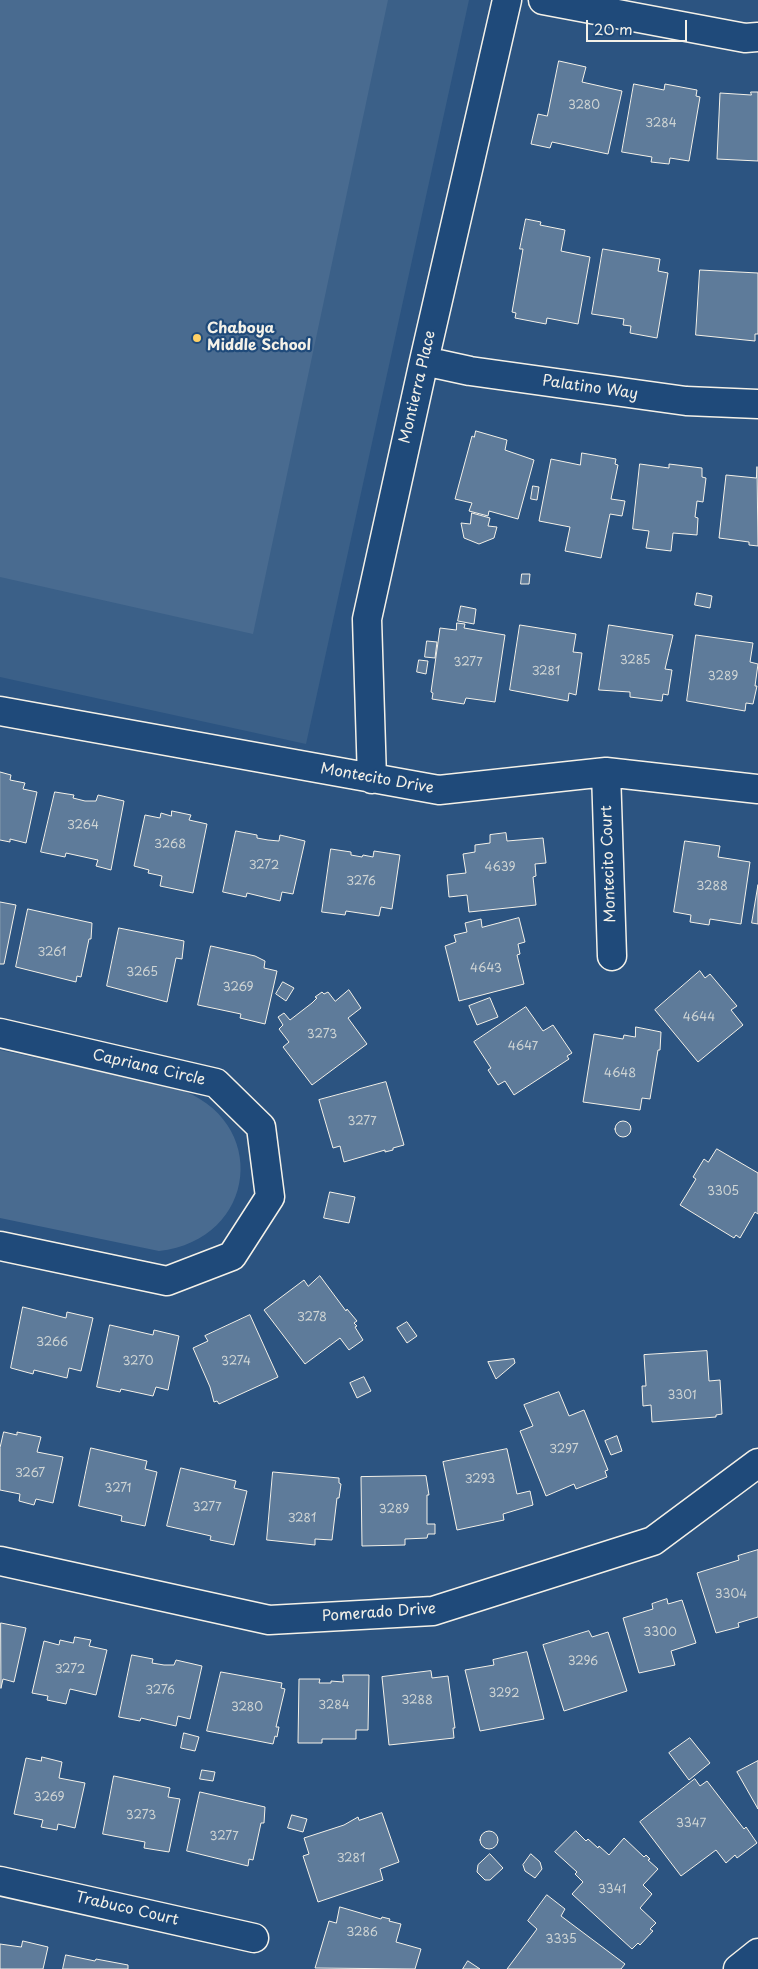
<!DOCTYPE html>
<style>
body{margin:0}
#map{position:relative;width:758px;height:1969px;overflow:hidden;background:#2c5481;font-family:"Playpen Sans",sans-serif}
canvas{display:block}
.scale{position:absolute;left:586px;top:20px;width:101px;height:22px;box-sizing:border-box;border:2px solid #f4f1e8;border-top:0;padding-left:6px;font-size:15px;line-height:18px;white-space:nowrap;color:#f4f1e8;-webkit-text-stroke:4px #1f4a7a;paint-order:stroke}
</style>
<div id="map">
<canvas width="758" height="1969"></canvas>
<div class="scale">20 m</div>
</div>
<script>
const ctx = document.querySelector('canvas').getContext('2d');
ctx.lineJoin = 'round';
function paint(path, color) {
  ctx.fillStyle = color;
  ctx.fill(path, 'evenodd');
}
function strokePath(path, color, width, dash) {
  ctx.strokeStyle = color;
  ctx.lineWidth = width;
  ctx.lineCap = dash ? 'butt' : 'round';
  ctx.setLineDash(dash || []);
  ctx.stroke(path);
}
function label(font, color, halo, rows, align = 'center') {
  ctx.font = font + ' "Playpen Sans",sans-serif';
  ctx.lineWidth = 4.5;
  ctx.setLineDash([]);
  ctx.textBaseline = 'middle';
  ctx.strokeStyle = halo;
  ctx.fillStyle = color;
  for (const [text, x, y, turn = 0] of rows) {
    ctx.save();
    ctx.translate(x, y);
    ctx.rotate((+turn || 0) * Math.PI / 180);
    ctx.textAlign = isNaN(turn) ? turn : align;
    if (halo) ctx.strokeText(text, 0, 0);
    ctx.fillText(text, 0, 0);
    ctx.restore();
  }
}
paint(new Path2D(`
 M0,0H469L306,744L0,677Z`), '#3b6088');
paint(new Path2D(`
 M0,0H388L253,634L0,577Z
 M0,1050L176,1088C271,1119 258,1240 159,1251L0,1218Z`), '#496b90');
const building = new Path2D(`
 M559,61L586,67L582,82L622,91L608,154L552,142L550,148L531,144L538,114L547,116Z
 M634,84L664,90L665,84L697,90L696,96L700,97L689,161L670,158L669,164L651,162L652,157L622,152Z
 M751,92H758V161L717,159L720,93L751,95Z
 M526,219L541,222L540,225L565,230L561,251L590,257L578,324L547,318L546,324L515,318L516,313L512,312L523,249H520Z
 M603,249L660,259L658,271L668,273L657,338L630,333L631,326L623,325L624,319L592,314Z
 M700,270L758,273V334H755V341L696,335Z
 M476,431L507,440L505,450L534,460L518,519L489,511L488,516L469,511L472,503L455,499L472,436L474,437Z
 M582,453L616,459L615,464L618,465L611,499L625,501L622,516L610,514L601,558L565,551L570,527L539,521L551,459L580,465Z
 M640,464L669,468V464L702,468V477L706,478L703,502L697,501L695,517L698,518L697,535L673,533L671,551L646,548L649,531L633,529Z
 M757,467L758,546L749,545V542L719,538L726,475L756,478Z
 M533,486L539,487L537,500L531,499Z
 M472,513L490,518L488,526L497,527L494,538L479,544L464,538L461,523L470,524Z
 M522,574H530L529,584H521Z
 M697,593L712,596L710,608L695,605Z
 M461,606L476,609L474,624L458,621Z
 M457,623L465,624L464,628L505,635L495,702L466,698L464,704L432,699L433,693L431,692L440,628L456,630Z
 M520,625L576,634L573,652L582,653L576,695L569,693L568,701L510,690Z
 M609,625L673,635L665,669L672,670L668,695L663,694L662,701L630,697V692L599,690Z
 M696,635L753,643L750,662L758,664L755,686H757L753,704L746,703L745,711L687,701Z
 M427,641L437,642L435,658L425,657Z
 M419,660L428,661L426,674L417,672Z
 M0,772L11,775L10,780L25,783L23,789L37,792L26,843L10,839V842L0,840Z
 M55,792L74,795L73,798L85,801H96L98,795L124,801L111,870L96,866L98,860L66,853L65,857L41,852Z
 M172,811L191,815L189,820L207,824L193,893L160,886L162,876L148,873L149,870L134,866L145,815L160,818L161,813L171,816Z
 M236,831L257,835V838L268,840L279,841L280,835L305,841L293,894L282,892L280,901L247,893L246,897L223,892Z
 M506,833L507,841L543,838L546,863L535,864L536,876L533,877L536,905L469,912L467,895L449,897L447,875L466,873L463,854L475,852V845L490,843V835Z
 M685,841L720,846L718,857L750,862L741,924L710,919L709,925L690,922L691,915L674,912Z
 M331,849L351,852V855L362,857L363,855L373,857L374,851L400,855L392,909L381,907L379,916L346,911L345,915L322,912Z
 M758,885V924L752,923Z
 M0,902L16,905L4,964H0Z
 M28,909L92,923L91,939H89L81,977L77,976L76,982L16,967Z
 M519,918L525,942L518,944L520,954L517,955L524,984L459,1001L445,946L456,942L454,935L467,932L465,923L481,919L482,927Z
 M119,928L184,941L182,959L176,958L167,1002L107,986Z
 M211,946L255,956L265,961L264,968L277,971L265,1024L240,1018L241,1014L198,1005Z
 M700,971L705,978L710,974L737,1006L731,1010L743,1025L698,1062L655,1010Z
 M283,982L294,988L286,1001L276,994Z
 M349,990L361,1008L348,1018L367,1044L312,1085L283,1047L289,1042L279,1029L283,1025L278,1017L284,1013L290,1020L312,1003L317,998L315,997L322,992L324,994L328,992L335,1001Z
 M490,998L498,1017L477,1025L469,1006Z
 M526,1007L543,1031L553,1025L572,1053L567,1056L569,1059L514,1095L505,1081L498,1085L488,1070L491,1068L474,1042Z
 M636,1027L661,1032L660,1050H658L650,1099L642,1098L640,1110L583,1102L594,1034L623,1039L624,1035L635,1037Z
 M386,1082L404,1145L393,1148V1150L385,1152V1150L344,1162L340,1146L333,1148L319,1100Z
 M615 1129a8 8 0 1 1 16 0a8 8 0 1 1-16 0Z
 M717,1149L758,1173V1214L755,1212L740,1238L736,1235L734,1238L680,1205L696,1179L693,1177L704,1159L708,1162Z
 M330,1192L355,1197L349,1223L324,1218Z
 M320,1276L346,1311L347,1309L357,1321L354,1323L357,1326L355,1327L363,1340L349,1350L340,1338L305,1364L264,1310L304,1280L308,1286Z
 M23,1307L66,1318L67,1312L93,1318L81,1371L69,1368L67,1378L34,1370L33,1374L11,1368Z
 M250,1315L278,1377L219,1404L217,1401L214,1402L210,1387L193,1348L208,1341L205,1336Z
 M407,1322L417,1336L407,1343L397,1328Z
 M110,1325L153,1335L154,1330L179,1336L168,1390L156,1387L153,1396L121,1389L120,1392L97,1387Z
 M707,1351L709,1381L720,1380L722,1414L716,1415V1417L652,1422L651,1405L643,1406L642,1386H646L644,1355Z
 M514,1359L515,1363L496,1379L488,1362Z
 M364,1377L371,1391L357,1398L350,1383Z
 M559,1392L569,1416L584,1410L608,1470L605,1471L607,1477L576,1489L574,1484L546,1496L520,1431L533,1426L524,1405Z
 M4,1432L17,1435V1432L41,1437L37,1452L63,1457L53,1503L36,1499L34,1505L19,1501L20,1494L0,1490V1448Z
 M617,1436L622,1451L611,1455L605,1441Z
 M91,1448L147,1461L145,1469L157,1472L145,1526L121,1521L122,1516L79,1506Z
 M507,1449L517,1494L530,1491L533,1505L503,1514L504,1520L457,1530L443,1462Z
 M181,1468L236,1481L234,1488L247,1491L234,1545L210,1540L211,1536L167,1526Z
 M273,1472L339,1478V1483L341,1484L339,1498H337L332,1540L315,1539V1545L267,1540Z
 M426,1476L429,1495H427V1524H435V1534H428L427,1538L405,1539V1545L362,1546L361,1477Z
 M758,1550V1617L738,1623L739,1627L716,1633L697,1573L739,1560L738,1556Z
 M667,1599L668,1604L682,1600L696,1643L671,1651L675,1665L639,1673L623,1618L653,1609L652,1604Z
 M1,1623L26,1628L14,1682L3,1679L1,1688Z
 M589,1631L592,1637L608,1632L627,1691L564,1711L543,1645Z
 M75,1637L91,1640L89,1646L107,1650L96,1695L70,1689L66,1704L47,1700L48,1696L32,1693L44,1641L59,1645L60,1640L73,1643Z
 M527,1652L544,1719L480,1731L465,1670L494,1665L493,1660Z
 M132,1655L153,1659L152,1663L164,1665H174L176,1660L202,1666L190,1719L178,1716L176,1726L141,1718L140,1721L119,1717Z
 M431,1671L432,1678L448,1676L455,1728H453L454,1738L389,1745L382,1677Z
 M221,1672L282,1683L281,1688L285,1689L276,1727H279L277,1737L275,1736L273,1744L207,1731Z
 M343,1675H369L368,1730H356V1739H322V1743H298L299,1679H320L319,1683H331V1681L343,1682Z
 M184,1733L199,1737L195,1751L181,1748Z
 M690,1738L710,1763L689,1780L669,1753Z
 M42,1757L62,1762L59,1778L85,1783L75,1828L58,1824L57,1830L41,1827L43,1820L14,1814L26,1758L41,1761Z
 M758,1761V1809L737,1772Z
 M202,1770L215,1772L213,1781L200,1779Z
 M114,1776L170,1788L168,1797L180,1799L169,1852L144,1848L145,1842L103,1834Z
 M695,1779L700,1786L707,1781L744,1829L746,1827L757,1843L737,1858L735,1855L726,1863L716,1850L681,1876L640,1822Z
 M200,1792L265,1807L264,1823H261L253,1860L249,1859L248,1866L187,1851Z
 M382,1813L399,1862L380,1869L383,1880L318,1902L303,1856L309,1854L304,1838L344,1825L358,1817L359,1820Z
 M292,1815L307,1819L303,1832L288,1828Z
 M480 1840a9 9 0 1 1 18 0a9 9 0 1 1-18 0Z
 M576,1831L586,1841L588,1839L598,1848L599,1846L609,1855L624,1838L644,1857L646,1855L650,1859L648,1860L658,1869L643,1885L652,1894L640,1908L656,1923L650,1929L653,1931L640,1945L638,1943L632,1949L572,1894L583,1882L575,1874L577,1872L555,1852Z
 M490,1854L503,1868L490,1880H485L477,1872L478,1865Z
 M531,1854L540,1862L542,1869L535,1878L525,1871L523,1865Z
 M547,1895L565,1909L561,1916L625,1964L621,1969H507L537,1929L528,1921Z
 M340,1907L381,1919L382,1917L390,1919L389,1921L401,1924L396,1942L421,1949L415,1969L315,1968L329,1921L336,1923Z
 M23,1941L48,1947L43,1969H0V1944L21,1947Z
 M66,1955L95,1961L96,1959L128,1965V1969H63Z
 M468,1961L480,1969H463Z`);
paint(building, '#5e7b9a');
strokePath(building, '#f4f1e8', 1);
const street = new Path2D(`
 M543,0L745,38L758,37
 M424,361L470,371L686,401L758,404
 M0,711L439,790L606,772L758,789
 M606,772L612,956
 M372,779L367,619L424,361L507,0
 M0,1033L216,1083L261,1127L270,1197L232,1256L167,1281L0,1246
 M0,1561L269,1620L433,1611L653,1541L758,1463
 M0,1881L254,1938
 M738,1969L758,1953`);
strokePath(street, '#f4f1e8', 31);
strokePath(street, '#1f4a7a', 28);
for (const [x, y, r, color] of [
 [197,338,5,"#ffd166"]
]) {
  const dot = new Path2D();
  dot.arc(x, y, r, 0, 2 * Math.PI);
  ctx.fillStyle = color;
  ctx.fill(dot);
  strokePath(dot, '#1f4a7a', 2);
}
label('12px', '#ced4d4', null, [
 ["3280",584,106],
 ["3284",661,124],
 ["3285",635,661],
 ["3277",468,663],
 ["3281",546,672],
 ["3289",723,677],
 ["3264",83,826],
 ["3268",170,845],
 ["3272",264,866],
 ["4639",500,868],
 ["3276",361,882],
 ["3288",712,887],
 ["3261",52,953],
 ["4643",486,969],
 ["3265",142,973],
 ["3269",238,988],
 ["4644",699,1018],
 ["3273",322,1035],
 ["4647",523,1047],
 ["4648",620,1074],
 ["3277",362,1122],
 ["3305",723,1192],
 ["3278",312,1318],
 ["3266",52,1343],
 ["3270",138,1362],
 ["3274",236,1362],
 ["3301",682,1396],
 ["3297",564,1450],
 ["3267",30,1474],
 ["3293",480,1480],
 ["3271",118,1489],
 ["3277",207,1508],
 ["3289",394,1510],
 ["3281",302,1519],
 ["3304",731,1595],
 ["3300",660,1633],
 ["3296",583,1662],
 ["3272",70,1670],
 ["3276",160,1691],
 ["3292",504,1694],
 ["3288",417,1701],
 ["3284",334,1706],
 ["3280",247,1708],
 ["3269",49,1798],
 ["3273",141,1816],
 ["3347",691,1824],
 ["3277",224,1837],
 ["3281",351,1859],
 ["3341",612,1890],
 ["3286",362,1933],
 ["3335",561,1940]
]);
label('bold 15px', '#f4f1e8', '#1f4a7a', [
 ["Chaboya",207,329],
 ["Middle School",207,346]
], 'left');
label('15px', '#f4f1e8', '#1f4a7a', [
 ["Montierra Place",418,387,-77],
 ["Palatino Way",590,388,8],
 ["Montecito Drive",377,779,10],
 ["Montecito Court",609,864,-92],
 ["Capriana Circle",149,1068,13],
 ["Pomerado Drive",379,1613,-4],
 ["Trabuco Court",127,1909,13]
]);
</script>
